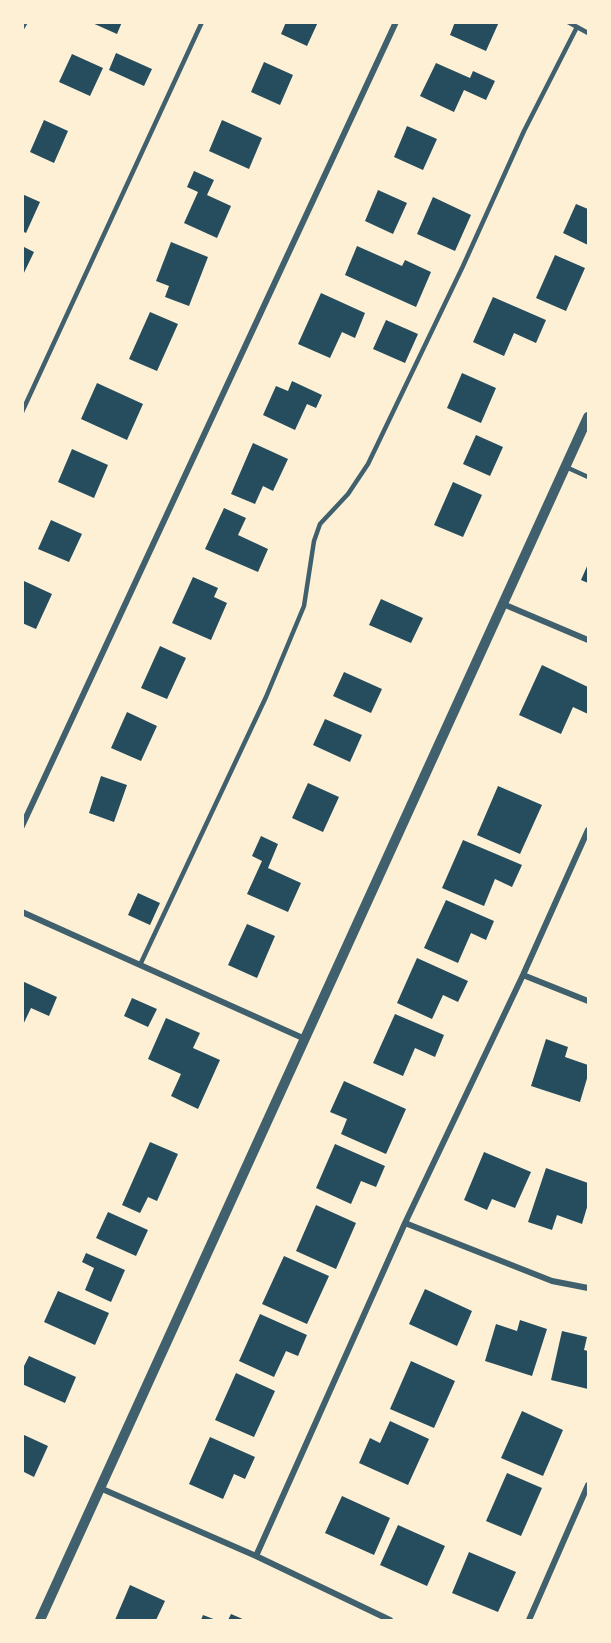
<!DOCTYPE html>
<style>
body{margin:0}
#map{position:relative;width:611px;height:1643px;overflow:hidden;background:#fdf0d5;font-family:"Roboto Condensed",sans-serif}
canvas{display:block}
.frame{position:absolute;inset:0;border:24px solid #fdf0d5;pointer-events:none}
</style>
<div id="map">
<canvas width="611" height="1643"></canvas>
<div class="frame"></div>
</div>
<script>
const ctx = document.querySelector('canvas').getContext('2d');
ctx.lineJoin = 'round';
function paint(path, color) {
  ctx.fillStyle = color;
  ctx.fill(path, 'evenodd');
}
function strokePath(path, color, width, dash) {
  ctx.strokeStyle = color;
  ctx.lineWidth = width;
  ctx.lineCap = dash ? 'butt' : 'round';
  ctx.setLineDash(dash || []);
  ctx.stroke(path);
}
paint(new Path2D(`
 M90,22H122L117,34Z
 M286,22H318L307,46L281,34Z
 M455,22H499L486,51L450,35Z
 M116,53L152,69L144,86L109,70Z
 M72,54L103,68L90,96L59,82Z
 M264,62L293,75L280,105L251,92Z
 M436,63L470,78L473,71L495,81L486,100L464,90L454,112L420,96Z
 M44,120L68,131L54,163L30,152Z
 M222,120L262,138L249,169L209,151Z
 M407,126L437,139L423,170L394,157Z
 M194,171L214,180L207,195L231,206L217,238L184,223L198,192L187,187Z
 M378,190L407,203L393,234L365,221Z
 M22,194L40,202L26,233L22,231Z
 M433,197L471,215L455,251L417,234Z
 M576,204L588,209V245L563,233Z
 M171,242L208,257L189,306L165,297L169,286L156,281Z
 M22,246L34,252L22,277Z
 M357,246L402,266L405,260L431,272L416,307L345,275Z
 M555,255L585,268L566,311L536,298Z
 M321,293L365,313L355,338L342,332L330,358L298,344Z
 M493,297L546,320L536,343L514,333L504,356L473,342Z
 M150,312L178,324L157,371L129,359Z
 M386,320L418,334L405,363L373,349Z
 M462,373L496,388L481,423L447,408Z
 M292,381L322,395L316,408L307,404L295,430L263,415L276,386L288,391Z
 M97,383L143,404L127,440L81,419Z
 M476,435L503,447L490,476L463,464Z
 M253,443L288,459L273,491L263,486L255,504L231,494Z
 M72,449L108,465L94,498L58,482Z
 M453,482L482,495L463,537L434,525Z
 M224,508L246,518L238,535L268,549L258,572L205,549Z
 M51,520L82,534L69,562L38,549Z
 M588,564V583L581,580Z
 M193,577L218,588L214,597L227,603L211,640L172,623Z
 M24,581L52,594L36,629L22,623Z
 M381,599L423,618L411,643L369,625Z
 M160,646L186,658L167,699L141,688Z
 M542,665L588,687V714L573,707L561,734L519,715Z
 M344,672L382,689L371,713L333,696Z
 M127,712L157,726L141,761L111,748Z
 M325,719L362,735L350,762L313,745Z
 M101,776L127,785L114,822L89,813Z
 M308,783L339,797L323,832L292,818Z
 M498,786L542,805L520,854L477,835Z
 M261,836L278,844L268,868L301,883L288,912L247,894L262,861L252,856Z
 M463,840L522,865L512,887L495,879L484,906L442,888Z
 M138,893L160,903L150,925L128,915Z
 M446,900L494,921L486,940L471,933L458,963L424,948Z
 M247,924L275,936L257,978L228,965Z
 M417,958L468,981L458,1002L443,995L432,1019L397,1003Z
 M22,981L57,997L49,1016L31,1008L22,1027Z
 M132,998L157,1009L148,1027L124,1016Z
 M395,1014L444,1035L435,1057L415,1048L403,1076L373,1063Z
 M166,1018L200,1033L193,1048L220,1060L198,1109L171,1096L181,1074L148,1059Z
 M546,1039L568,1047L565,1057L588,1065V1075L580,1102L531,1086Z
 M344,1081L406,1109L386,1154L341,1134L347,1119L330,1112Z
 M150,1142L178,1154L157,1201L148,1197L140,1213L122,1205Z
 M335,1144L385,1166L376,1187L361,1181L351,1204L316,1188Z
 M484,1152L531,1172L515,1208L492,1199L487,1210L464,1200Z
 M546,1168L588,1183V1204L582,1224L557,1215L552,1230L528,1222Z
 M316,1205L356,1223L336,1269L296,1251Z
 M108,1212L148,1230L136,1256L96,1238Z
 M86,1253L125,1270L111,1302L85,1290L94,1268L82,1262Z
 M284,1256L329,1276L307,1324L262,1304Z
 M425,1289L472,1311L457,1346L409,1324Z
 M58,1291L109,1313L95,1345L44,1322Z
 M260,1314L307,1335L298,1356L286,1351L274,1377L239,1361Z
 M520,1320L547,1329L532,1376L485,1361L496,1324L517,1331Z
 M562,1331L587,1337L584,1350L588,1351V1389L551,1380Z
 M29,1356L76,1377L65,1403L22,1384V1370Z
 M411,1361L455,1381L434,1428L390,1409Z
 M236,1373L275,1391L254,1437L215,1420Z
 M522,1411L563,1430L543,1476L501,1458Z
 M390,1421L429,1439L408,1485L359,1463L370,1438L380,1443Z
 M22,1434L48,1446L34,1477L22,1471Z
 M210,1437L255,1457L245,1479L234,1474L223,1499L189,1484Z
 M507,1473L542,1488L521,1536L486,1521Z
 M342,1496L390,1518L374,1555L325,1533Z
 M398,1525L445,1546L427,1586L380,1565Z
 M469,1552L516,1572L498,1612L452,1593Z
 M130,1585L165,1601L156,1620H115Z
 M231,1614L245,1620H228Z
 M203,1615L216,1620H201Z`), '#264d5e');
strokePath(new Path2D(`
 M568,22L588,33
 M22,412L202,22
 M566,467L588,477
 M140,965L266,697L304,606L314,541L320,524L348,494L368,464L463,266L524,131L577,27`), '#3f606c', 4.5);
strokePath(new Path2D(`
 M22,27L25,22
 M503,604L588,640
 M22,826L396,22
 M22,912L305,1039
 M523,975L588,1001
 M405,1223L552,1281L588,1288
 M100,1488L256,1556L390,1620
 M256,1556L405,1223L523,975L588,830
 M529,1620L588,1485`), '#3f606c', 6);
strokePath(new Path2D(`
 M40,1620L588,417`), '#3f606c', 10);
</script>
